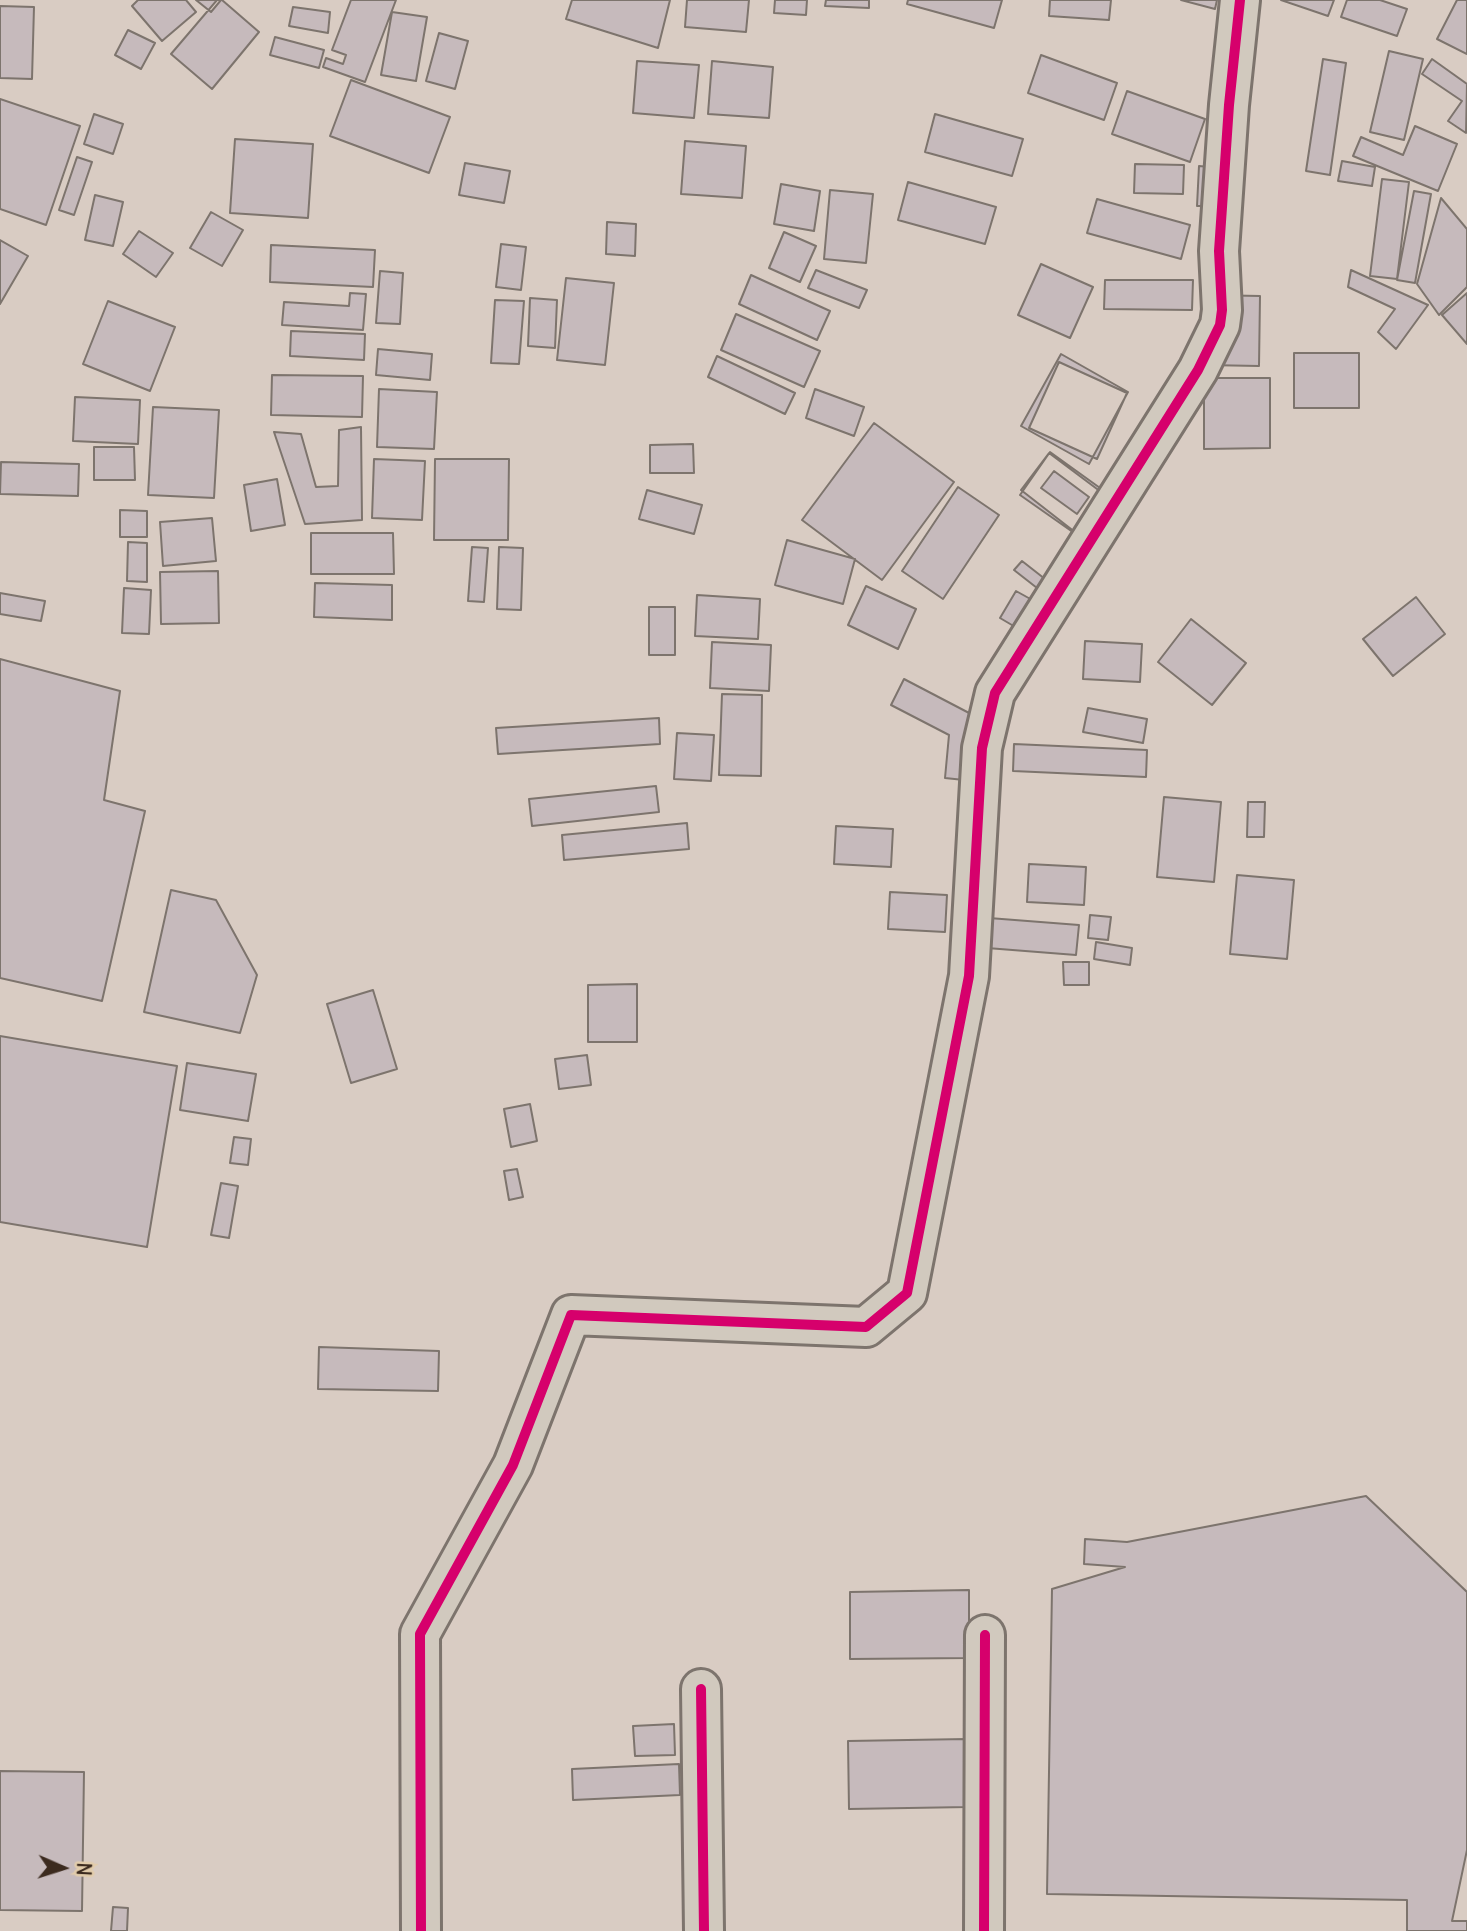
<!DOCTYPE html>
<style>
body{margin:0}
#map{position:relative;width:1467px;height:1931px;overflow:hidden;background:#d9ccc3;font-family:Delius,sans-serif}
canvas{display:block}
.north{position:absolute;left:28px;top:1833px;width:70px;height:70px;-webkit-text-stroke:5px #e2ccab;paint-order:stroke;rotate:93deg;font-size:19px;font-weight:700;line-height:28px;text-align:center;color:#3b2a1e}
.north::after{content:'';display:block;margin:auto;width:24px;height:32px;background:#3b2a1e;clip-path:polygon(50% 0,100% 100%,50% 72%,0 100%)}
</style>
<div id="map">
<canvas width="1467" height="1931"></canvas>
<div class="north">N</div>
</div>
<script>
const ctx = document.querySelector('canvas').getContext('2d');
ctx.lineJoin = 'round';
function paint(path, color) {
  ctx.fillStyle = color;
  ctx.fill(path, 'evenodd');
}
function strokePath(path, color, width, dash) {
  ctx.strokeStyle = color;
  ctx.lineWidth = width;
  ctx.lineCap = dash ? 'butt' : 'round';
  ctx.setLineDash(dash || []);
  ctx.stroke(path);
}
const building = new Path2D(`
 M138,0H186L196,12L162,41L132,6Z
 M196,0H221L211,12Z
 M217,0H222L259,32L212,89L171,54Z
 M351,0H396L365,82L323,67L326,58L343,64L346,55L332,50Z
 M572,0H670L658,48L566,19Z
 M687,0H749L746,32L685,27Z
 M775,0H807L806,15L774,13Z
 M826,0H869V8L825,6Z
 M908,0H1002L994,28L907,4Z
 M1050,0H1111L1109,20L1049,16Z
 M1181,0H1217L1215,9Z
 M1281,0H1334L1328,16Z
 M1347,0H1380L1407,9L1397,36L1341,17Z
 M1457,0H1467V54L1437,39Z
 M0,6L34,7L32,79L0,78Z
 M293,7L330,12L328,33L289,26Z
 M392,12L427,17L416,81L381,75Z
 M128,30L155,43L141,69L115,55Z
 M439,33L468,41L455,89L426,81Z
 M275,37L324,50L319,68L270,55Z
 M1389,51L1423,59L1404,140L1370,132Z
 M1041,55L1117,83L1104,120L1028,93Z
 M1323,59L1346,63L1330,175L1306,171Z
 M1432,59L1467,84L1466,133L1448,121L1462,101L1422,74Z
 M637,61L699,65L694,118L633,113Z
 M712,61L773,67L769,118L708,114Z
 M351,80L450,117L429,173L330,136Z
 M1127,91L1205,119L1190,162L1112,134Z
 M0,99L80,126L46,225L0,209Z
 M94,114L123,124L113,154L84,144Z
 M935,114L1023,139L1012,176L925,152Z
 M1415,126L1457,144L1438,191L1353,156L1361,137L1403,155Z
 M235,139L313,144L308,218L230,213Z
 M685,141L746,146L742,198L681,194Z
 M77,157L92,162L74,215L59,210Z
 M1342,161L1375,167L1372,186L1338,181Z
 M465,163L510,171L504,203L459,195Z
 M1135,164L1184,165L1183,194L1134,193Z
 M1199,166L1210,167L1207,206H1197Z
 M1382,179L1409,182L1397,279L1370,276Z
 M908,182L996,207L985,244L898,220Z
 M781,184L820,191L814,231L774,224Z
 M830,190L873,194L866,263L824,259Z
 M1414,191L1431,194L1415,283L1397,280Z
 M95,195L123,202L113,246L85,240Z
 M1441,198L1467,229V287L1439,315L1417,284Z
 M1097,199L1190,225L1181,259L1087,233Z
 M211,212L243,230L222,266L190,248Z
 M607,222L636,224L635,256L606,254Z
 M139,231L173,253L156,277L123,254Z
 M784,232L816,246L800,282L769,268Z
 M0,240L28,256L0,304Z
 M501,244L526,247L521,290L496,287Z
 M271,245L375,250L373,287L270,282Z
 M1041,264L1093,287L1070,338L1018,315Z
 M816,270L867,290L859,308L808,288Z
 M1351,270L1428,305L1396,349L1378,332L1395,309L1348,287Z
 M380,271L403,273L400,324L376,323Z
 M751,275L830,311L817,340L739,304Z
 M566,278L614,283L605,365L557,360Z
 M1105,280H1193L1192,310L1104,309Z
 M350,293L366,294L363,330L282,325L284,302L349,306Z
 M1467,293V344L1442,315Z
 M1207,295L1260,296L1259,366L1206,365Z
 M530,298L557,300L555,348L528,346Z
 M495,300L524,301L519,364L491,363Z
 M108,301L175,327L150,391L83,364Z
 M736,314L820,351L804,387L721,350Z
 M291,331L365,334L364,360L290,356Z
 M378,349L432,354L430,380L376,375Z
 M1294,353H1359V408H1294Z
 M1061,354L1128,392L1089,464L1021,426Z
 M717,356L795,393L785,414L708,377Z
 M1059,362L1127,393L1097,459L1029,428Z
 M272,375L363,376L362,417L271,415Z
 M1204,378H1270V448L1204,449Z
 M379,389L437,392L434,449L377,447Z
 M815,389L864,407L854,436L806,418Z
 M75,397L140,400L138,444L73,441Z
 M153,407L219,410L214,498L148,495Z
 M874,423L954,482L882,580L802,520Z
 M361,427L362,520L305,524L274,432L301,434L316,487L338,486L339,430Z
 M693,444L694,473H650V445Z
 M94,447H134L135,480H94Z
 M1050,452L1107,493L1077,535L1020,495ZM1054,471L1089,497L1077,514L1041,488Z
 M1049,453L1109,498L1080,536L1021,490Z
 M374,459L425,461L422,520L372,518Z
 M435,459H509L508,540H434Z
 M1,462L79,464L78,496L0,494Z
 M277,479L285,525L251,531L244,485Z
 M958,487L999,515L943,599L902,571Z
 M647,490L702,505L694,534L639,519Z
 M120,510L147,511V537H120Z
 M212,518L216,561L163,566L160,522Z
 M311,533H393L394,574H311Z
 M787,540L855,559L843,604L775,585Z
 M128,542L147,543V582L127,581Z
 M472,547L488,548L484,602L468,601Z
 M499,547L523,548L521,610L497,609Z
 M1022,561L1045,579L1037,588L1014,570Z
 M218,571L219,623L161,624L160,572Z
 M315,583L392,585V620L314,617Z
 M866,586L916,609L898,649L848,625Z
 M124,588L151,590L149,634L122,633Z
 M1016,591L1034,601L1017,628L1000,618Z
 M0,593L45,601L41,621L0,614Z
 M697,595L760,599L758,639L695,636Z
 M1416,597L1445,634L1393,676L1363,639Z
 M649,607H675V655H649Z
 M1191,619L1246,663L1212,705L1158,662Z
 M1085,641L1142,644L1140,682L1083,679Z
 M712,642L771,645L769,691L710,688Z
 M0,659L120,691L104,800L145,811L102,1001L0,978Z
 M904,679L971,714L964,780L945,778L949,735L891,705Z
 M722,694L762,695L761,776L719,775Z
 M1088,708L1147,719L1143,743L1083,732Z
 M659,718L660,744L498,754L496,728Z
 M677,733L714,735L711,781L674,779Z
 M1014,744L1147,750L1146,777L1013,771Z
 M656,786L659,812L532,826L529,799Z
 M1164,797L1221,802L1214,882L1157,877Z
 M1248,802H1265L1264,837H1247Z
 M687,823L689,849L564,860L562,835Z
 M836,826L893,829L891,867L834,864Z
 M1029,864L1086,867L1084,905L1027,902Z
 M1237,875L1294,880L1287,959L1230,954Z
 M171,890L216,900L257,975L240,1033L144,1012Z
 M890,892L947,895L945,932L888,929Z
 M1090,915L1111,917L1108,940L1088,938Z
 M989,918L1079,925L1076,955L987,948Z
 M1096,942L1132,948L1130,965L1094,959Z
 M1063,962H1089V985H1064Z
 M637,984V1042H588V985Z
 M373,990L397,1069L351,1083L327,1004Z
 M0,1036L177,1066L147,1247L0,1222Z
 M587,1055L591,1085L559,1089L555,1059Z
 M187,1063L256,1074L248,1121L180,1110Z
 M530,1104L537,1141L511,1147L504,1109Z
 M234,1137L251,1139L248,1165L230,1163Z
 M517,1169L523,1197L509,1200L504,1171Z
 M221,1183L238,1186L229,1238L211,1235Z
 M319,1347L439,1351L438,1391L318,1389Z
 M1366,1496L1467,1592V1850L1452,1921H1467V1931H1407V1900L1047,1894L1052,1589L1125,1567L1084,1564L1085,1539L1127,1542Z
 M969,1590V1658L850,1659V1592Z
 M674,1724L675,1755L635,1756L633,1726Z
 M967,1739L968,1807L849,1809L848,1741Z
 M679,1764L680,1795L573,1800L572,1769Z
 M0,1771L84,1772L82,1911L0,1910Z
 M113,1907L128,1908L127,1931H111Z`);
paint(building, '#c6babc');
strokePath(building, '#7d746d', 2);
const minor = new Path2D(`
 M701,1689L704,1931
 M421,1931L420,1634L513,1465L571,1315L866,1327L907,1293L969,976L982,748L995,693L1198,370L1220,325L1222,310L1219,251L1229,105L1240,0
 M984,1931L985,1635`);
strokePath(minor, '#7d746d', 44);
strokePath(minor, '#d1c9be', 38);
strokePath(new Path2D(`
 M701,1689L704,1931
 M421,1931L420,1634L513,1465L571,1315L866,1327L907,1293L969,976L982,748L995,693L1198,370L1220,325L1222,310L1219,251L1229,105L1240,0
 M984,1931L985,1635`), '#d6006c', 10);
</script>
